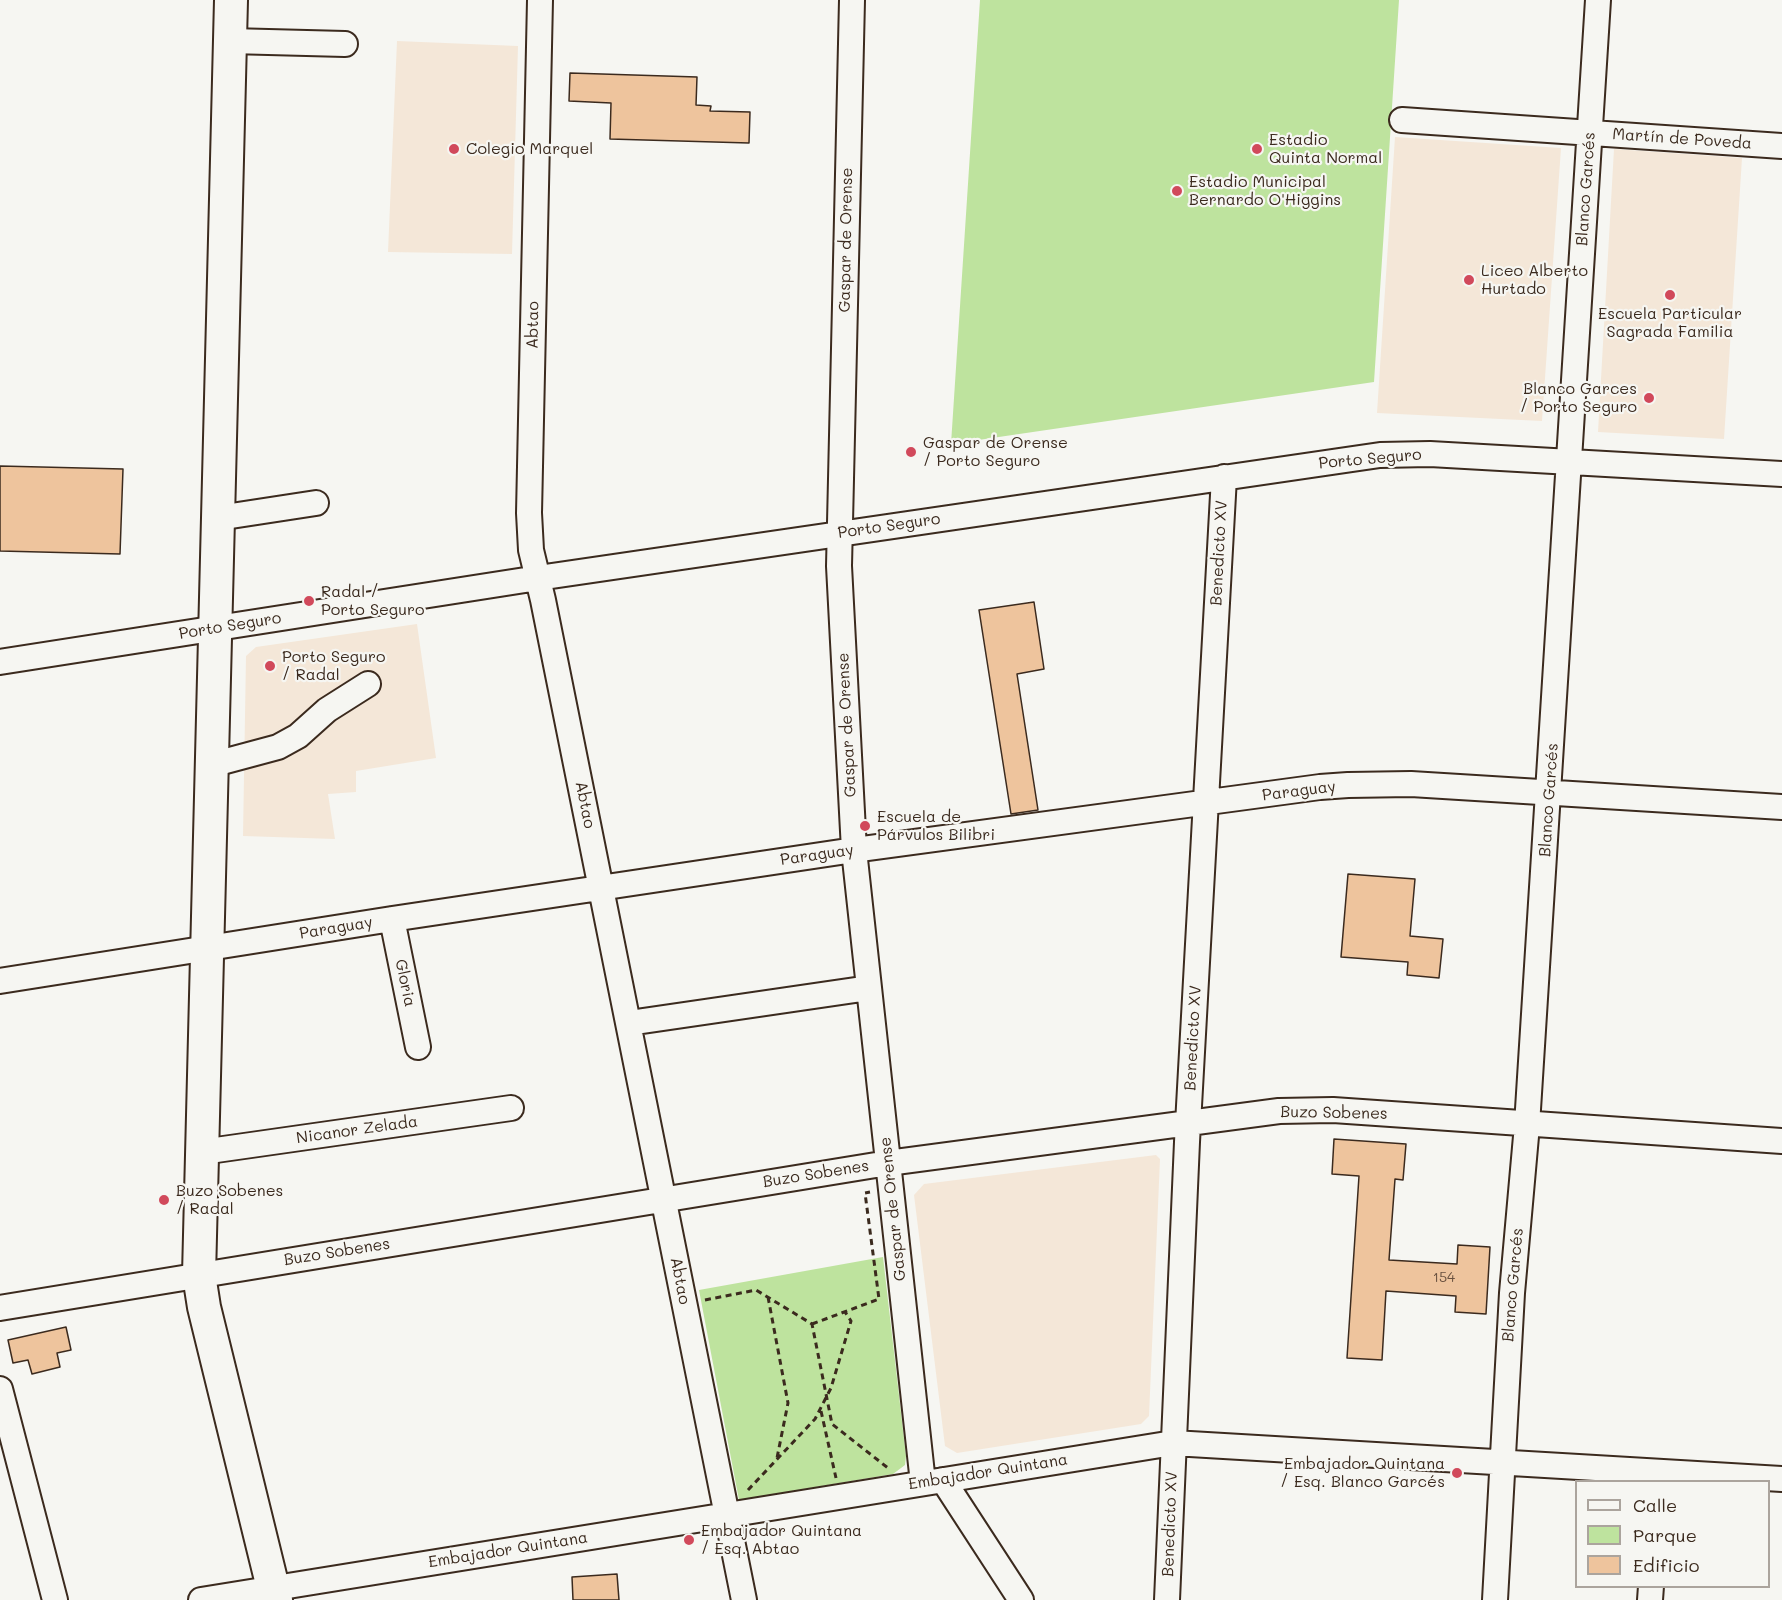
<!DOCTYPE html>
<meta charset="utf-8">
<style>
body{margin:0}
#map{position:relative;width:1782px;height:1600px;overflow:hidden;background:#f6f6f2;font-family:Mali,sans-serif}
canvas{display:block}
.legend{position:absolute;left:1575px;top:1480px;width:195px;height:108px;box-sizing:border-box;background:#f6f6f2;border:2px solid #aba49d;margin:0;padding:8px 10px;list-style:none;font-size:18px;color:#3b2a1e}
.legend li{display:flex;align-items:center;gap:12px;height:30px}
.legend b{width:30px;border:2px solid #aba49d}
</style>
<div id="map">
<canvas width="1782" height="1600"></canvas>
<ul class="legend">
<li><b style="height:8px;background:#f6f6f2"></b>Calle</li>
<li><b style="height:16px;background:#bee39e"></b>Parque</li>
<li><b style="height:16px;background:#eec49d"></b>Edificio</li>
</ul>
</div>
<script>
const ctx = document.querySelector('canvas').getContext('2d');
ctx.lineJoin = 'round';
function paint(path, color) {
  ctx.fillStyle = color;
  ctx.fill(path, 'evenodd');
}
function strokePath(path, color, width, dash) {
  ctx.strokeStyle = color;
  ctx.lineWidth = width;
  ctx.lineCap = dash ? 'butt' : 'round';
  ctx.setLineDash(dash || []);
  ctx.stroke(path);
}
function label(font, color, halo, rows, align = 'center') {
  ctx.font = font + ' Mali,sans-serif';
  ctx.lineWidth = 4.5;
  ctx.setLineDash([]);
  ctx.textBaseline = 'middle';
  ctx.strokeStyle = halo;
  ctx.fillStyle = color;
  for (const [text, x, y, turn = 0] of rows) {
    ctx.save();
    ctx.translate(x, y);
    ctx.rotate((+turn || 0) * Math.PI / 180);
    ctx.textAlign = isNaN(turn) ? turn : align;
    if (halo) ctx.strokeText(text, 0, 0);
    ctx.fillText(text, 0, 0);
    ctx.restore();
  }
}
paint(new Path2D(`
 M397,41L518,46L512,254L388,252Z
 M1395,137L1561,148L1542,421L1377,413Z
 M1614,149L1742,158L1724,439L1598,432Z
 M417,624L436,758L356,771V792L328,794L335,839L243,836L246,656L256,647Z
 M1156,1155L1160,1159L1149,1416L1141,1424L957,1453L945,1446L914,1195L924,1184Z`), '#f4e7d8');
paint(new Path2D(`
 M980,0H1399L1374,382L951,444Z
 M883,1257L906,1456L905,1465L893,1474L739,1500L699,1290Z`), '#bee39e');
const building = new Path2D(`
 M570,73L697,77L696,105L711,106L710,111L750,112L749,143L610,139L611,103L569,101Z
 M0,466L123,469L120,554L0,551Z
 M1034,602L1044,669L1017,674L1038,810L1011,814L979,610Z
 M1348,874L1415,879L1410,936L1443,939L1439,978L1407,975L1408,962L1341,957Z
 M1334,1139L1406,1144L1403,1180L1395,1179L1389,1260L1457,1264L1458,1245L1490,1247L1486,1314L1455,1312L1456,1296L1386,1291L1382,1360L1347,1358L1359,1176L1332,1174Z
 M66,1327L71,1350L57,1353L60,1367L32,1374L28,1360L13,1363L8,1340Z
 M617,1574L619,1600H573L572,1577Z`);
paint(building, '#eec49d');
strokePath(building, '#3b2a1e', 1.5);
const minor = new Path2D(`
 M540,0L529,513L531,550L543,600L744,1600
 M852,0L839,566L854,850L923,1483
 M230,41L345,44
 M1402,120L1782,146
 M218,518L316,503
 M0,662L538,578L1380,455L1430,454L1782,474
 M211,765L278,747L298,736L327,710L368,684
 M392,919L418,1047
 M0,981L392,919L854,850L1320,787L1348,785L1411,784L1782,807
 M629,1023L869,988
 M202,1152L511,1108
 M0,1308L888,1163L1279,1111L1333,1110L1782,1141
 M0,1389L55,1600
 M943,1480L1021,1600
 M201,1600L1173,1443L1782,1479
 M1167,1600L1187,1142L1224,477
 M1495,1600L1512,1293L1527,1125L1598,0
 M1650,1600L1651,1586`);
const major = new Path2D(`
 M231,0L199,1275L204,1307L276,1600`);
strokePath(minor, '#3b2a1e', 28);
strokePath(major, '#3b2a1e', 36);
strokePath(new Path2D(`
 M768,1297L788,1403L777,1458
 M705,1300L756,1290L812,1324L832,1424L888,1468
 M812,1324L879,1299L865,1193L870,1192
 M821,1411L836,1478
 M748,1490L815,1419L831,1388L851,1321L845,1312`), '#3b2a1e', 3, [6, 4.5]);
strokePath(minor, '#f6f6f2', 24);
strokePath(major, '#f6f6f2', 32);
for (const [x, y, r, color] of [
 [454,149,6,"#d1495b"],
 [1257,149,6,"#d1495b"],
 [1177,191,6,"#d1495b"],
 [1469,280,6,"#d1495b"],
 [1670,295,6,"#d1495b"],
 [1649,398,6,"#d1495b"],
 [911,452,6,"#d1495b"],
 [309,601,6,"#d1495b"],
 [270,666,6,"#d1495b"],
 [865,826,6,"#d1495b"],
 [164,1200,6,"#d1495b"],
 [1457,1473,6,"#d1495b"],
 [689,1540,6,"#d1495b"]
]) {
  const dot = new Path2D();
  dot.arc(x, y, r, 0, 2 * Math.PI);
  ctx.fillStyle = color;
  ctx.fill(dot);
  strokePath(dot, '#f6f6f2', 2);
}
label('14px', '#68503e', null, [
 ["154",1444,1278]
]);
label('16px', '#3b2a1e', '#f6f6f2', [
 ["Martín de Poveda",1682,139,4],
 ["Blanco Garcés",1586,189,-86],
 ["Gaspar de Orense",846,240,-89],
 ["Abtao",533,325,-89],
 ["Porto Seguro",1370,459,-5],
 ["Porto Seguro",889,526,-8],
 ["Benedicto XV",1219,553,-87],
 ["Porto Seguro",230,626,-9],
 ["Gaspar de Orense",847,725,-93],
 ["Paraguay",1299,791,-7],
 ["Blanco Garcés",1549,800,-86],
 ["Abtao",585,805,79],
 ["Paraguay",817,855,-8],
 ["Paraguay",336,928,-9],
 ["Gloria",405,983,78],
 ["Benedicto XV",1193,1038,-87],
 ["Buzo Sobenes",1334,1113,1],
 ["Nicanor Zelada",357,1130,-8],
 ["Buzo Sobenes",816,1174,-9],
 ["Gaspar de Orense",893,1209,-96],
 ["Buzo Sobenes",337,1252,-9],
 ["Abtao",680,1281,79],
 ["Blanco Garcés",1513,1285,-85],
 ["Embajador Quintana",988,1472,-9],
 ["Benedicto XV",1170,1524,-88],
 ["Embajador Quintana",508,1550,-9]
]);
label('16px', '#3b2a1e', '#f6f6f2', [
 ["Estadio",1269,140],
 ["Quinta Normal",1269,158],
 ["Colegio Marquel",466,149],
 ["Estadio Municipal",1189,182],
 ["Bernardo O'Higgins",1189,200],
 ["Liceo Alberto",1481,271],
 ["Hurtado",1481,289],
 ["Escuela Particular",1670,314,"center"],
 ["Sagrada Familia",1670,332,"center"],
 ["Blanco Garces",1637,389,"right"],
 ["/ Porto Seguro",1637,407,"right"],
 ["Gaspar de Orense",923,443],
 ["/ Porto Seguro",923,461],
 ["Radal /",321,592],
 ["Porto Seguro",321,610],
 ["Porto Seguro",282,657],
 ["/ Radal",282,675],
 ["Escuela de",877,817],
 ["Párvulos Bilibri",877,835],
 ["Buzo Sobenes",176,1191],
 ["/ Radal",176,1209],
 ["Embajador Quintana",1445,1464,"right"],
 ["/ Esq. Blanco Garcés",1445,1482,"right"],
 ["Embajador Quintana",701,1531],
 ["/ Esq. Abtao",701,1549]
], 'left');
</script>
